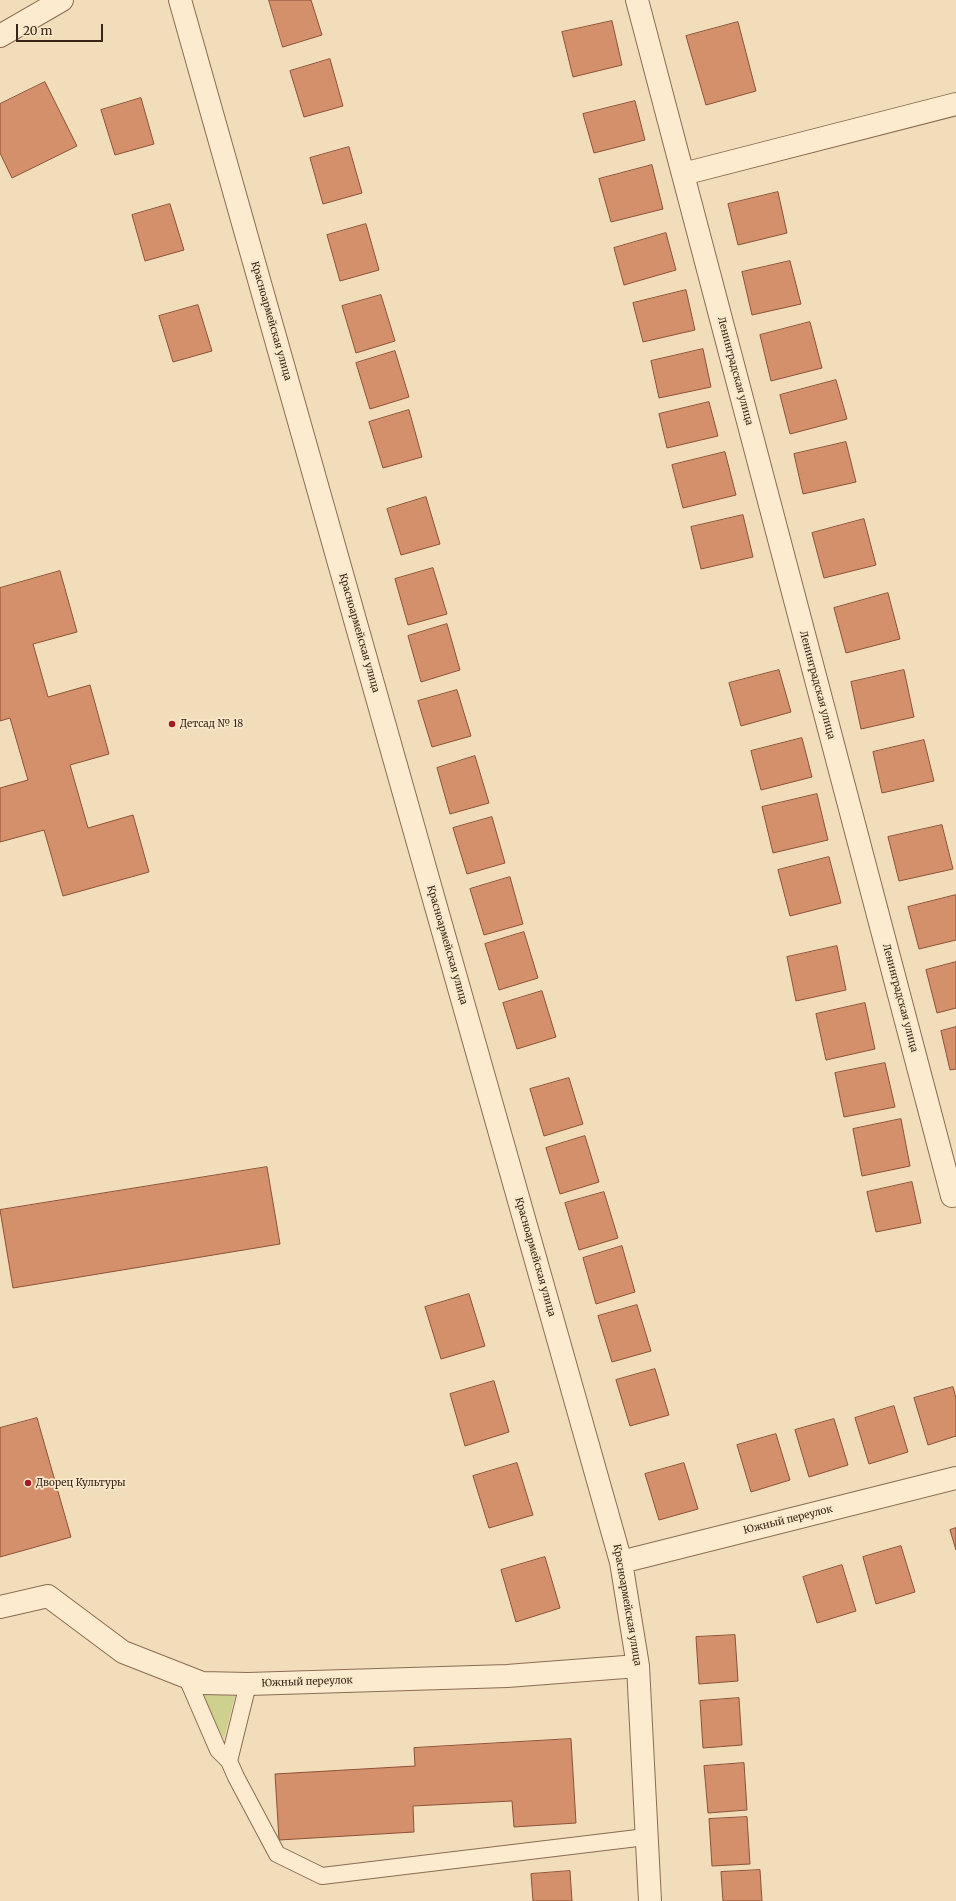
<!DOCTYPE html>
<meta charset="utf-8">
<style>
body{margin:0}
#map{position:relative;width:956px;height:1901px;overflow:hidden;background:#f2ddba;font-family:Merriweather,serif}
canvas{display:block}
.scale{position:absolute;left:16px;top:24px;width:87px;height:18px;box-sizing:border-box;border:2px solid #382619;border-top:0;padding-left:5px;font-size:12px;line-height:14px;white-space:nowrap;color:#382619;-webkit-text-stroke:3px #f9e8ca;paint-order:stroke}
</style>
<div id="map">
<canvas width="956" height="1901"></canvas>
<div class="scale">20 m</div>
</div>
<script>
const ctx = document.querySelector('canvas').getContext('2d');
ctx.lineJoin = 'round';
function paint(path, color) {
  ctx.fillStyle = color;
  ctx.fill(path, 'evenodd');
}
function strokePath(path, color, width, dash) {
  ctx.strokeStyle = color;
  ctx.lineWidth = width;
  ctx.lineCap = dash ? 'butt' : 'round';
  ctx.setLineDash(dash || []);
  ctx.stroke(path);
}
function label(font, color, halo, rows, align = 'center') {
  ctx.font = font + ' Merriweather,serif';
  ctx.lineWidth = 3.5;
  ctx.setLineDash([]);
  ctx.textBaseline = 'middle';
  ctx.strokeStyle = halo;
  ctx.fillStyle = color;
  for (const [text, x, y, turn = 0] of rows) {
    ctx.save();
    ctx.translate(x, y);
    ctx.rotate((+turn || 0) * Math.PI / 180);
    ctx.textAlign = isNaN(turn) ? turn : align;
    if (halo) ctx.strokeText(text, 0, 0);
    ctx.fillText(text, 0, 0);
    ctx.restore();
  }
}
paint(new Path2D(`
 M200,1693L235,1696L224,1739Z`), '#ced18d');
const building = new Path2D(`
 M269,0H311L322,35L283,47Z
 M612,21L622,65L573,77L562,32Z
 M738,22L756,91L706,105L686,36Z
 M330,59L343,106L304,117L290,71Z
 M45,82L77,146L12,178L0,153V104Z
 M141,98L154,144L115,155L101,110Z
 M635,101L645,140L594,153L583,114Z
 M349,147L362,193L323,204L310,158Z
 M652,165L663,209L611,222L599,179Z
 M778,192L787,233L738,245L728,204Z
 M170,204L184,250L145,261L132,215Z
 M366,224L379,270L340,281L327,235Z
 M666,233L676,270L624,285L614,248Z
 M790,261L801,304L752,315L742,272Z
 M686,290L695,330L643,342L633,303Z
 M381,295L395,341L356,353L342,306Z
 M198,305L212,351L173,362L159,316Z
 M810,322L822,368L771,381L760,335Z
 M703,349L711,387L659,398L651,361Z
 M395,351L409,397L370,409L356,363Z
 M836,380L847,419L790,434L780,395Z
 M709,402L718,436L667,448L659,414Z
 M409,410L422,457L383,468L369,422Z
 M846,442L856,482L803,494L794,454Z
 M725,452L736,495L683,508L672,465Z
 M426,497L440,544L401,555L387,509Z
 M743,515L753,557L701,569L691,527Z
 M864,519L876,565L824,578L812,533Z
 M433,568L447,614L408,625L395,579Z
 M60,571L77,632L33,644L48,697L90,685L109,754L70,765L88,828L133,815L149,872L63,896L44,830L0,842V788L28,780L10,718L0,721V588Z
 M888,593L900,639L846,653L834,608Z
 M447,624L460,670L421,682L408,636Z
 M779,670L791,712L741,726L729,683Z
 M904,670L914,717L861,729L851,682Z
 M457,690L471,736L432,747L418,701Z
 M802,738L812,777L761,790L751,751Z
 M924,740L934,781L882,793L873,752Z
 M475,756L489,803L450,814L437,768Z
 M817,794L828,840L773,853L762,807Z
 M492,817L505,863L467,874L453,828Z
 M942,825L953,869L899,881L888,837Z
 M829,857L841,903L790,916L778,870Z
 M510,877L523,924L484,935L470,889Z
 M956,895V940L919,949L908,907Z
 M524,932L538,978L499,990L485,944Z
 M837,946L846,990L796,1001L787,957Z
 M956,962V1008L937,1013L926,970Z
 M542,991L556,1037L517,1049L503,1003Z
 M865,1003L875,1049L826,1060L816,1014Z
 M956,1027V1069L950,1070L941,1031Z
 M885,1063L895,1107L844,1117L835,1073Z
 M569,1078L583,1124L544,1136L530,1089Z
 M901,1119L910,1166L862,1176L853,1129Z
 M585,1136L599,1182L560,1194L546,1148Z
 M267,1167L280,1244L13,1288L0,1210Z
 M912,1182L921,1223L876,1232L867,1192Z
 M604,1192L618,1238L579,1250L565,1203Z
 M622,1246L635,1292L596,1304L583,1258Z
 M469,1294L485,1346L441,1359L425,1307Z
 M637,1305L651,1351L612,1362L598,1316Z
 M655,1369L669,1415L630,1426L616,1380Z
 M494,1381L509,1432L465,1446L450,1394Z
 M953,1387L956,1398V1436L928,1445L914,1398Z
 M894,1406L908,1452L869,1464L855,1418Z
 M37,1418L71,1537L0,1557V1428Z
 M834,1419L848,1465L809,1477L795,1430Z
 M776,1434L790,1480L751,1492L737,1445Z
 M517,1463L533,1515L489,1528L473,1476Z
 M684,1463L698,1509L659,1520L645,1474Z
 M956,1528V1550L950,1530Z
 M901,1546L915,1592L876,1604L863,1557Z
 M545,1557L560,1608L516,1622L501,1570Z
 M842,1565L856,1611L817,1623L803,1577Z
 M735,1635L738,1681L699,1684L696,1637Z
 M739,1698L742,1745L703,1748L700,1701Z
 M571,1739L576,1823L514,1827L512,1801L413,1806L414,1832L279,1840L275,1774L415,1766L414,1748Z
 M744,1763L747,1810L708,1813L704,1766Z
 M747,1817L750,1864L712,1866L709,1819Z
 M760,1870L762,1901H723L721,1872Z
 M570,1871L572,1901H533L531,1874Z`);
paint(building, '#d48f6b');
strokePath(building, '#8c5236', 1);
const lane = new Path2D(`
 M186,1676L218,1750L229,1761L236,1777L277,1854L322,1876L646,1837
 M229,1761L248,1684`);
const street = new Path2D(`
 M180,0L621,1562L638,1666L650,1901
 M637,0L952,1196
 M0,36L62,0
 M683,174L956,104
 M621,1562L956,1478
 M0,1607L48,1596L123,1652L202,1683L248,1684L507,1676L638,1666`);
strokePath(lane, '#8a6c53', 18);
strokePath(street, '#8a6c53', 24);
strokePath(lane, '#fcebce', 16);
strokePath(street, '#fcebce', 22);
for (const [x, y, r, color] of [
 [172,724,4,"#9f1d27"],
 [28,1483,4,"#9f1d27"]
]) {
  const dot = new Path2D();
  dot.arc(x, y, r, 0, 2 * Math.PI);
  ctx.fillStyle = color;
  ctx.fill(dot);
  strokePath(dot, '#f9e8ca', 1.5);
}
label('10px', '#382619', '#f9e8ca', [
 ["Красноармейская улица",271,321,74],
 ["Ленинградская улица",735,371,75],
 ["Красноармейская улица",359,633,74],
 ["Ленинградская улица",817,685,75],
 ["Красноармейская улица",447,945,74],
 ["Ленинградская улица",900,998,75],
 ["Красноармейская улица",535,1257,74],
 ["Южный переулок",788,1520,-14],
 ["Красноармейская улица",627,1605,80],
 ["Южный переулок",307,1682,-2]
]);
label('10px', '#382619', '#f9e8ca', [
 ["Детсад № 18",180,724],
 ["Дворец Культуры",36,1483]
], 'left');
</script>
